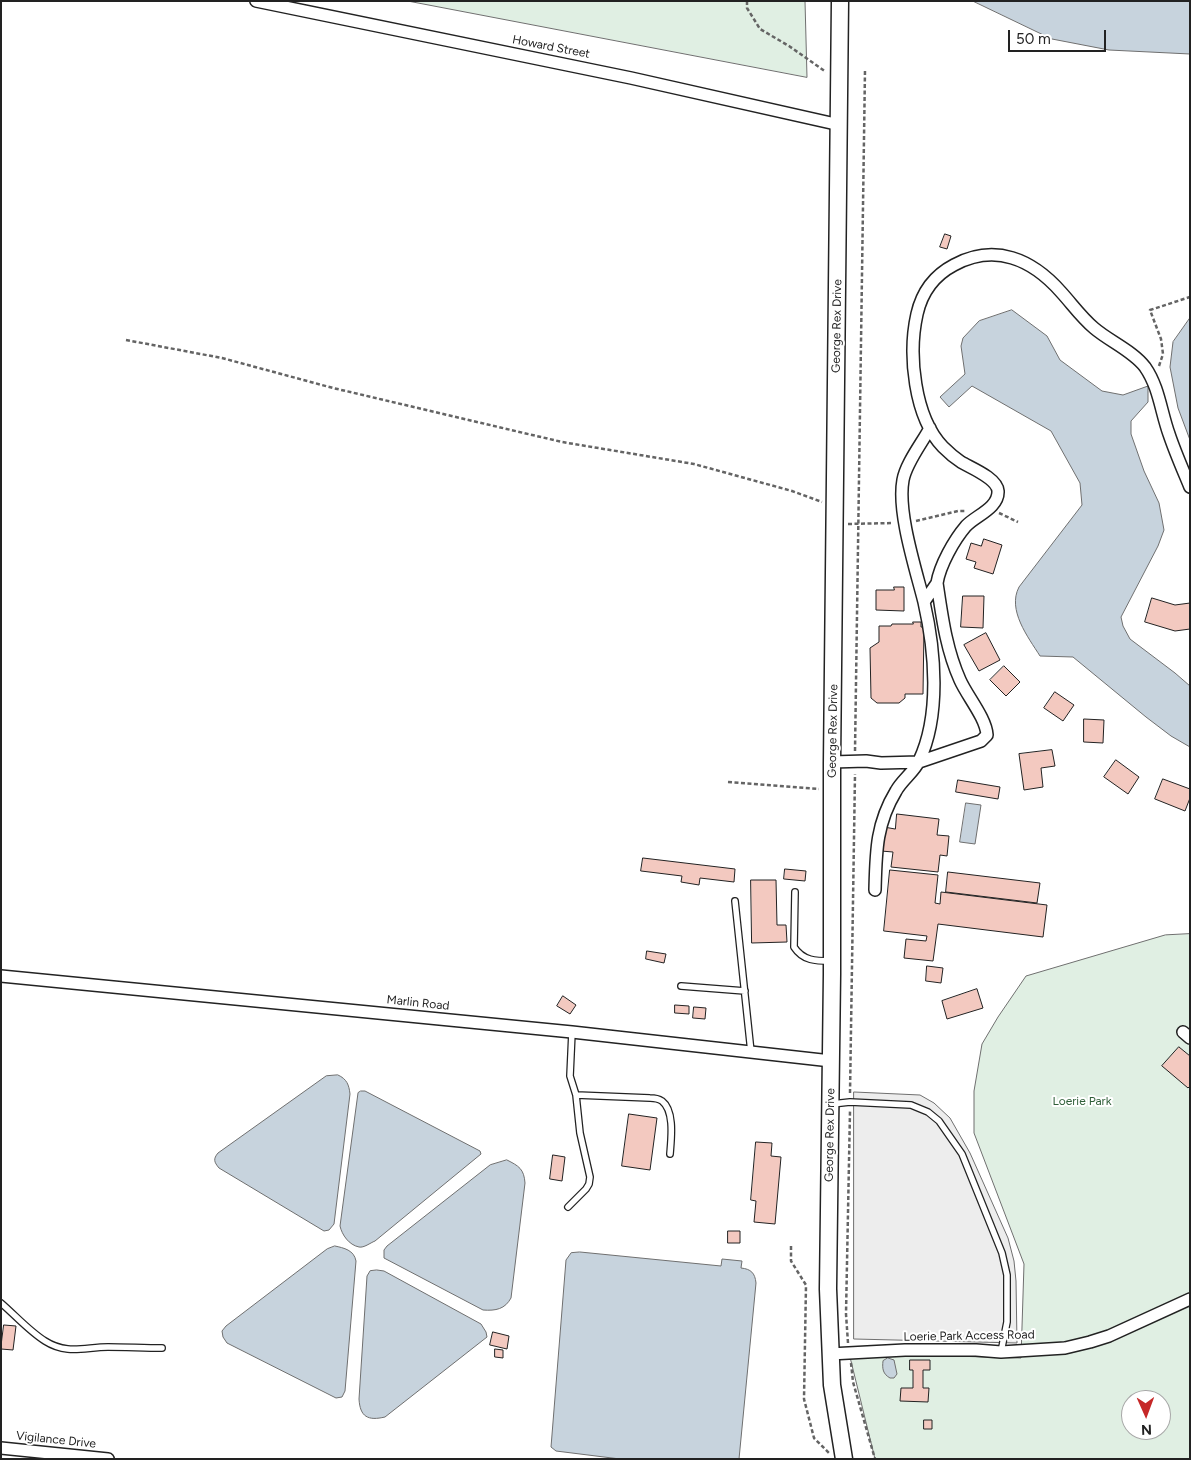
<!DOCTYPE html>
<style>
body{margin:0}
#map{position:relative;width:1191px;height:1460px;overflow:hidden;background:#fff;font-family:Figtree,sans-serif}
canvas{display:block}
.frame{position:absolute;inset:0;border:2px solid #222;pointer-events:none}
.north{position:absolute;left:1121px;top:1390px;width:50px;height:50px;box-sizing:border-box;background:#fff;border:1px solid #a7a7a7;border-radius:50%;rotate:178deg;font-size:14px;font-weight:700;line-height:20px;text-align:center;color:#222}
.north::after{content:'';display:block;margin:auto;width:18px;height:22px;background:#c62828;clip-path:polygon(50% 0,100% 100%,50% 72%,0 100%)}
.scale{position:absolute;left:1008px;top:30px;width:98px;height:22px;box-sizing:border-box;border:2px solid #222;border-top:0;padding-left:6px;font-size:15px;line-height:18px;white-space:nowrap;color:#222;-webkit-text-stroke:4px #fff;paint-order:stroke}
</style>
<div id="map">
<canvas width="1191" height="1460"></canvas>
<div class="frame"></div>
<div class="north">N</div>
<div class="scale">50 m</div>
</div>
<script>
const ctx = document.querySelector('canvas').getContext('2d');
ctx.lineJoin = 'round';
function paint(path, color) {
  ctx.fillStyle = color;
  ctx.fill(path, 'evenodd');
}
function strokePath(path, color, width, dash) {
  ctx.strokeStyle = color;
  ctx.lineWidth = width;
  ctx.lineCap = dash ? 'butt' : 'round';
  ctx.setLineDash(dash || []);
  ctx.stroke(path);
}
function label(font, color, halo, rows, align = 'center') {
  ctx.font = font + ' Figtree,sans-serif';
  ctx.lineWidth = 4;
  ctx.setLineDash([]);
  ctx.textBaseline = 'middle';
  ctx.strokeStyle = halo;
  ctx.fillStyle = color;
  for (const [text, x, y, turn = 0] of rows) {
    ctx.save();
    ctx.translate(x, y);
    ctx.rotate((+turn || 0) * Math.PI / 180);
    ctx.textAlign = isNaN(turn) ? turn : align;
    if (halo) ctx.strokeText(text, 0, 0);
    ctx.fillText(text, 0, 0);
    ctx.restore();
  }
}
const green = new Path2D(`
 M408,1H805L807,77Z
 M1190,934V1459H875L849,1353L1021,1358L1024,1264L974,1133V1091L982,1044L998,1017L1026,976L1165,935ZM1131,1400H1161V1430H1131Z`);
paint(green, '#e0efe3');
strokePath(green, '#6f6f6f', 1);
const parking = new Path2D(`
 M854,1092L920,1095L934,1103L950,1118L970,1153L1008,1238L1014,1261L1016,1281L1017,1343L854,1339Z`);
paint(parking, '#ededed');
strokePath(parking, '#6f6f6f', 1);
const water = new Path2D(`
 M973,1H1190V54L1109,50L1052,39Z
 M1012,310L1047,336L1060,360L1102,391L1123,395L1148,386V402L1131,421V434L1144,471L1159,503L1164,530L1158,546L1121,617L1123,626L1130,639L1175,673L1190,686V747L1171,736L1146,717L1073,657L1040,656C1028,637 1007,610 1019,587L1082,505L1080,483L1051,431L972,386L949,407L940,397L965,374L961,346L963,338L979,321Z
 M1190,318V440L1178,408L1170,367L1173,342Z
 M966,803L981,805L975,844L960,842Z
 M338,1075C347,1079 349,1085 350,1094L334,1224L329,1230L324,1231L219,1168C214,1162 213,1159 218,1153L326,1076Z
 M361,1091H365L480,1151L481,1154L375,1241C370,1243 364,1248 359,1247C349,1245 342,1235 340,1226L358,1093Z
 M507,1160C519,1166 524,1169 525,1183L511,1298C505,1309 496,1311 483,1310L384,1258V1250L387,1246L490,1165Z
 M335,1246C344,1248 354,1250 356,1261L345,1391L342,1397L336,1398L227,1343L223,1337L222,1331L226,1326L327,1249Z
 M580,1252L721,1266L722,1259L742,1261L741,1268C751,1269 755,1273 756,1283L739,1459H620L556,1451L551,1447L566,1260L571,1253Z
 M377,1270L384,1271L481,1324L486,1332L487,1337L385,1417C368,1421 360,1417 359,1399L367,1276L370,1271Z
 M888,1358L894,1360L897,1374L894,1378H890C883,1374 882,1369 883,1361Z`);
paint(water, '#c7d3dd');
strokePath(water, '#6f6f6f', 1);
const building = new Path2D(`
 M945,234L951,236L947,249L940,247Z
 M984,539L1002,545L993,574L974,568L976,562L966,559L971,543L981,546Z
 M894,587H904V611L876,610V590H894Z
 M963,596H984L983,628L961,627Z
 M1152,598L1175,605L1190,603V629L1175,631L1145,622Z
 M913,622H921V627H924L923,694H905V698L899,703H877L871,698L870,648L879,642V626H891L892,624H913Z
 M986,633L1000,660L979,671L964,645Z
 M1004,666L1020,682L1006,696L990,680Z
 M1055,692L1074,705L1063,721L1044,708Z
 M1084,719L1104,720L1103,743L1084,742Z
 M1052,750L1055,766L1041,768L1043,787L1024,790L1019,754Z
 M1116,760L1139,777L1128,794L1104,777Z
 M1163,779L1190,789V798L1185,811L1155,799Z
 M958,780L1000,787L998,799L956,792Z
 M897,814L939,819L937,835L949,836L947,856L940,855L938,872L891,867L893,852L881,851L884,827L895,829Z
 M643,858L735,869L734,882L700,878L699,885L681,882L682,876L641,871Z
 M785,869L806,871L805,881L784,879Z
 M890,870L938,875L935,903L940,904L941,892L1047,905L1043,937L938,924L933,961L904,958L906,939L926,941L927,936L884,931Z
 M948,872L1040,883L1037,903L946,892Z
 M751,880H776L777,925H786L787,942L752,943Z
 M647,951L666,954L664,963L646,959Z
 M927,966L943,968L941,983L926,981Z
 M977,989L983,1008L947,1019L942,1001Z
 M563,996L576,1005L570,1014L557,1006Z
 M675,1005L689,1006V1014L675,1013Z
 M694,1007L706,1008L705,1019L693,1018Z
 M1179,1047L1190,1056V1086L1188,1088L1162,1066Z
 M629,1114L657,1118L650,1170L622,1166Z
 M756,1142L772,1143L771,1156L781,1157L775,1224L754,1222L756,1201L751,1200Z
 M553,1155L565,1157L562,1181L550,1179Z
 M728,1231H740V1243H728Z
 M4,1325L16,1326L13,1350L1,1349Z
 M493,1332L509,1336L507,1349L490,1345Z
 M495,1349L503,1350V1358L495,1357Z
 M910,1360H930V1370H923V1388H929L928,1402L900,1401L901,1388H913V1370H910Z
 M924,1420H932V1429H924Z`);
paint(building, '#f3c9c0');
strokePath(building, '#222', 1);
const lane = new Path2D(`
 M795,892L794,947C803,961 816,961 831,961
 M735,901L751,1052
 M681,986L745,991
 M576,1095L650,1098C654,1098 659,1099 662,1101C675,1111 671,1140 670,1154
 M832,1104L850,1102L911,1105L928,1112L939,1121L962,1154L1002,1253L1007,1275V1322L1001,1352
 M568,1207L586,1189L589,1184L590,1177L580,1133L576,1095L570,1076L572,1032
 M1,1303C15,1315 29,1331 45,1341C67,1355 85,1347 108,1347C126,1347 144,1348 162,1348`);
const street = new Path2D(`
 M256,1L631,78L840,125
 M924,602C916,570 897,512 903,480C906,463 922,443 930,428
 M832,762L866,761L881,763L919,762L981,741L987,735C986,718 967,696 960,680C946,649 942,616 937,583C940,565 954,540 966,526C975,516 999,508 998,491C997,478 971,468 961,462C955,458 948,452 943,447C914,417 908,354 917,314C922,292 933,276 954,265C995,243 1032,259 1061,292C1072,304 1081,317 1094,328C1109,341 1133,351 1145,367C1159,387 1161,412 1169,434C1175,452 1183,470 1190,487
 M875,890C876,852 876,824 896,791C902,780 914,772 919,761C941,715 935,650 924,602L937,583
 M1,976L572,1032L831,1061
 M1183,1032L1190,1038
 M830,1354L905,1350H976L1001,1352L1065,1348L1090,1342L1109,1336L1190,1299
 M1,1448L108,1459`);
const secondary = new Path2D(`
 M840,1L832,762V974L828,1289L832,1385L844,1459`);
strokePath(lane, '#222', 8);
strokePath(street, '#222', 14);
strokePath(secondary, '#222', 19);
strokePath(new Path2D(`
 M747,1V8L760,29L789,46L826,72
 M126,340L222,358L333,388L562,442L694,464L792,491L822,502
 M1159,366L1163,354L1161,339L1150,310L1190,297
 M999,513L1018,522
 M916,521L958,511H966
 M848,524L893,523
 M855,751L865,70
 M728,782L819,789
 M850,1093L855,774
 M791,1246V1261L806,1285L804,1399L814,1438L829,1453
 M848,1343L846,1314L850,1111
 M851,1363L853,1382L875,1459`), '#646464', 2.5, [4, 2.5]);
strokePath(lane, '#fff', 5.5);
strokePath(street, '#fff', 11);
strokePath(secondary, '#fff', 16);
label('12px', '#222', '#fff', [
 ["Howard Street",551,47,11],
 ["George Rex Drive",837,326,-89],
 ["George Rex Drive",833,731,-89],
 ["Marlin Road",418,1003,6],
 ["George Rex Drive",830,1135,-89],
 ["Loerie Park Access Road",969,1336,-1],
 ["Vigilance Drive",56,1440,6]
]);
label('12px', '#2f5e38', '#fff', [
 ["Loerie Park",1082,1101]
]);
</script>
